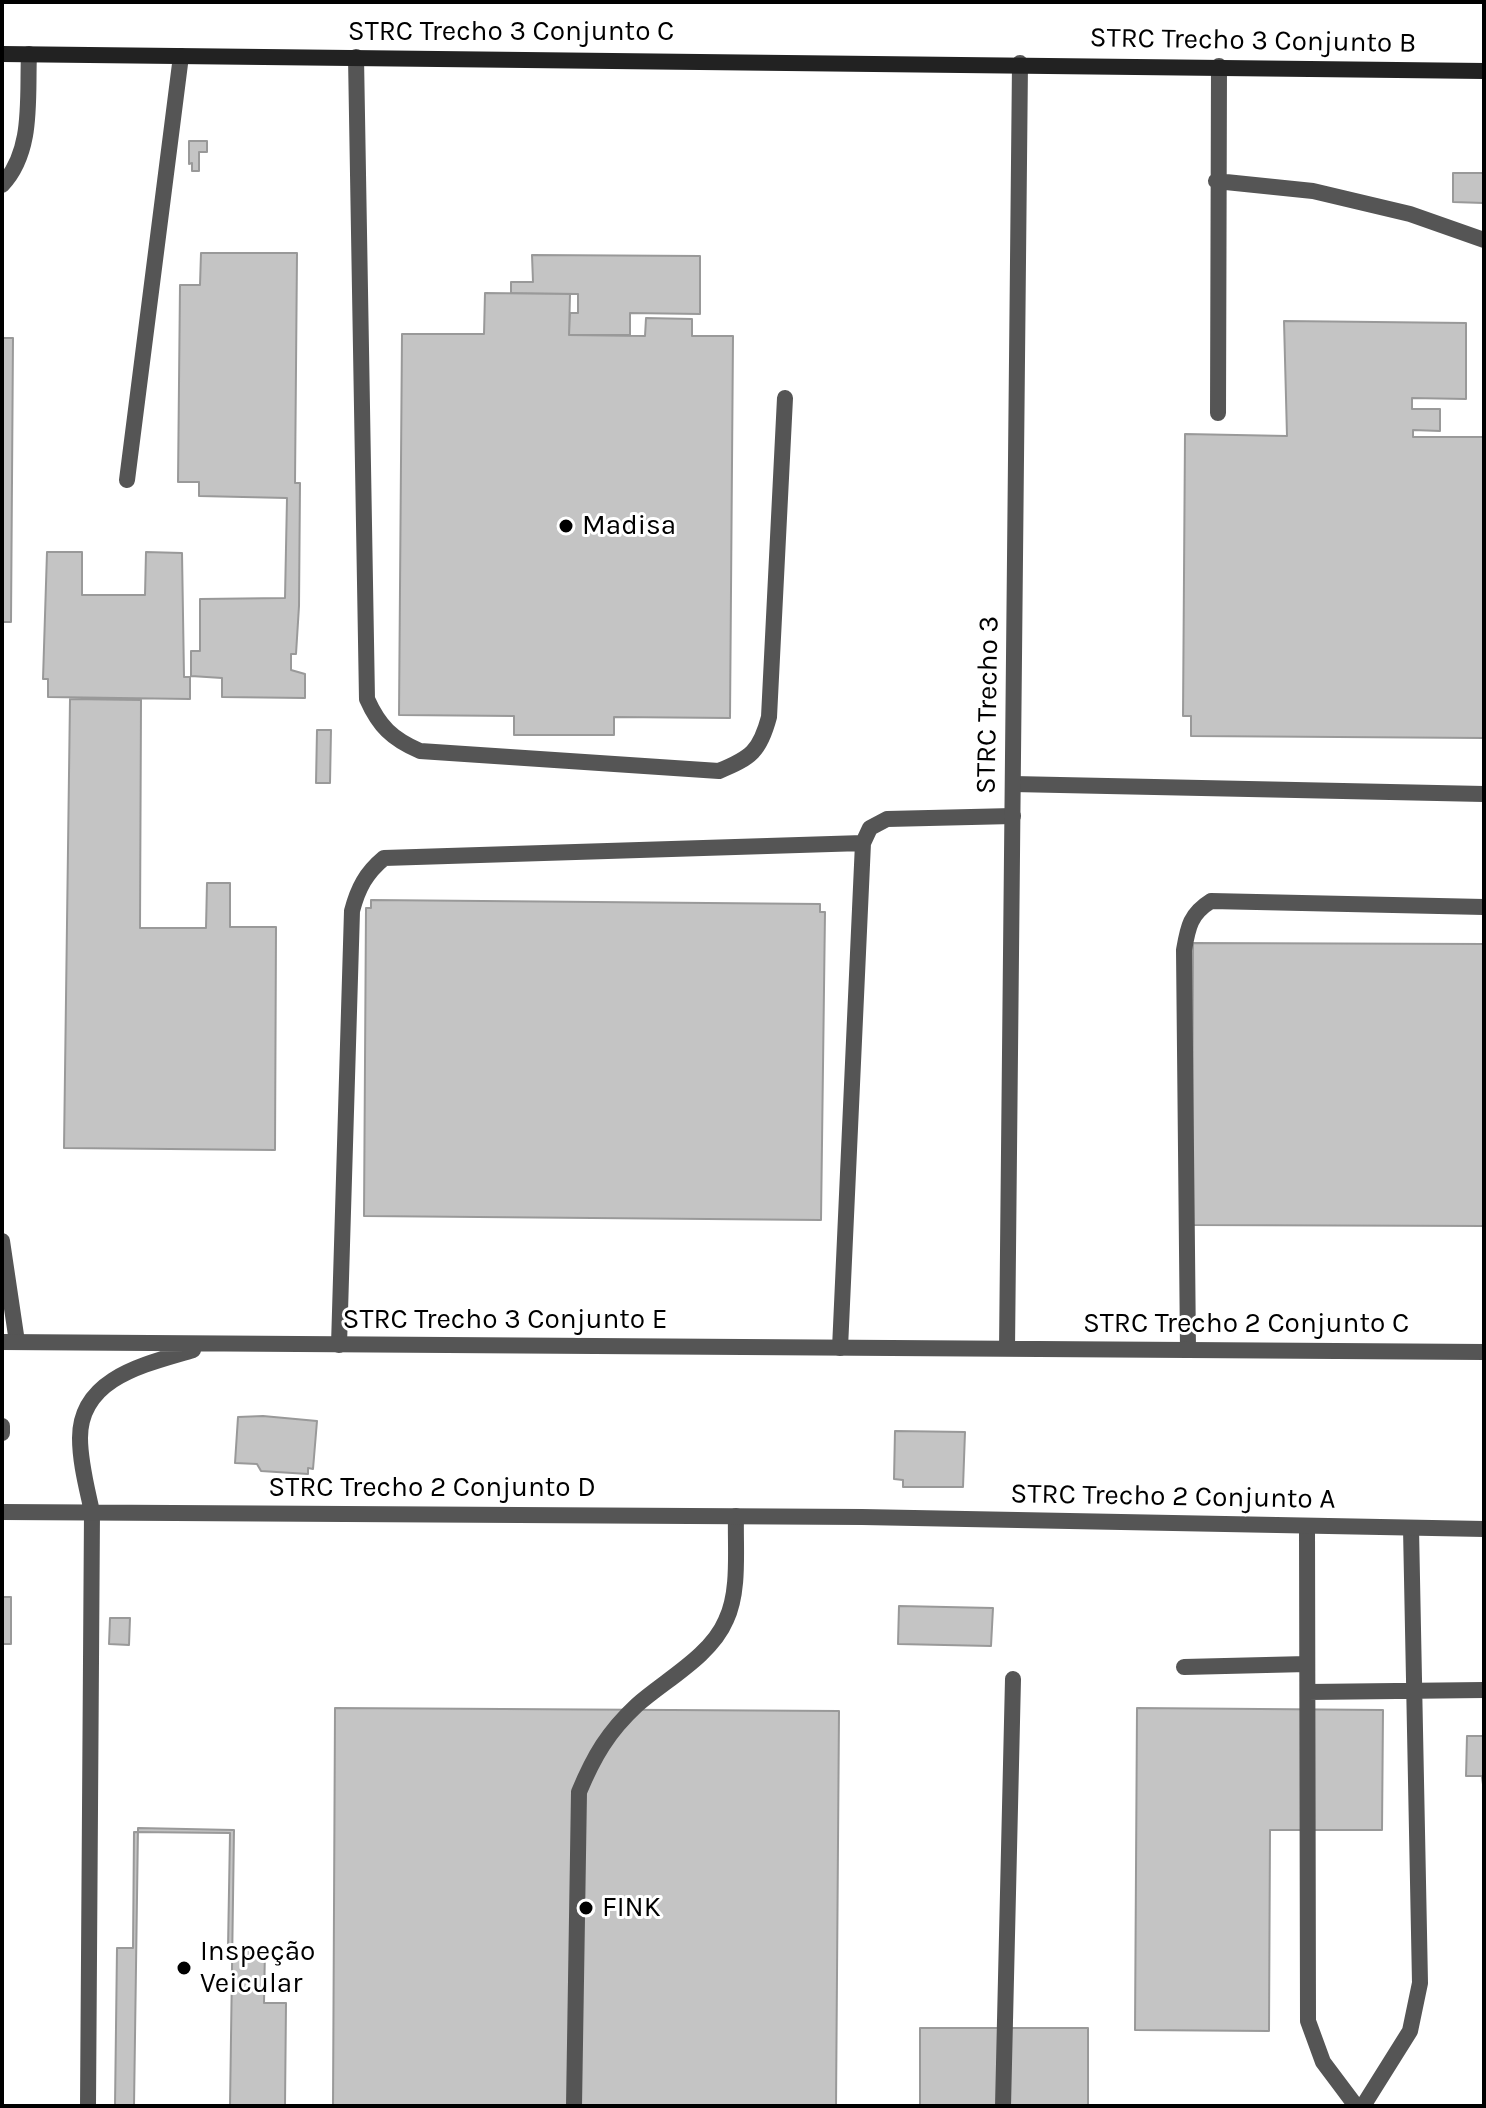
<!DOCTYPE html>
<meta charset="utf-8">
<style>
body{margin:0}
#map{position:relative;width:1486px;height:2108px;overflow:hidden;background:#fff;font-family:Karla,sans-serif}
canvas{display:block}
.frame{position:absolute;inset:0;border:4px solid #000;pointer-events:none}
</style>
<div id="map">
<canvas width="1486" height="2108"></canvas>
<div class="frame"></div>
</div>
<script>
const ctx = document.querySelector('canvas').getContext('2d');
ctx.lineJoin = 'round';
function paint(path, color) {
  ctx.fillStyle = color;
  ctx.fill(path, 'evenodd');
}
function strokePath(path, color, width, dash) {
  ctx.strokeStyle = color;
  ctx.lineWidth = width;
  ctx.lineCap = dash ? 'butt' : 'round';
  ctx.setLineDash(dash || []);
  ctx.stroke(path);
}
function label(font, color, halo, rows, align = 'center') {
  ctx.font = font + ' Karla,sans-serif';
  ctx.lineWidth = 6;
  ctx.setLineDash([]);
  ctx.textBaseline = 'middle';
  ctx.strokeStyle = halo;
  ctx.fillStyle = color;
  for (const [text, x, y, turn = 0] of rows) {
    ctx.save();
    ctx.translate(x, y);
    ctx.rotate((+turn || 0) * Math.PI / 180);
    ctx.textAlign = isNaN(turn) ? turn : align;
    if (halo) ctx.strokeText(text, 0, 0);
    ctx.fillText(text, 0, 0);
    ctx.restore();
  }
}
const building = new Path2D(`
 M189,141H207V152H199V171H192V163L189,164Z
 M1453,173H1484V203L1453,202Z
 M201,253H297L295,483H300L299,606L296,654H291V670L305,674V698L222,697V678L191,676V651H200V599L285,598L287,498L199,496V482H178L180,285H200Z
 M532,255L700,256V314L630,313V335H569L570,313H578V294L511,293V282H533Z
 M485,293L570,294L569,335L645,336L646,318L692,319V336H733L730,718L614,717V735H514V716L399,715L402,334H484Z
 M1284,321L1466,323V399L1412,398V409H1440V431L1413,430V437H1484V738L1191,736V716H1183L1185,434L1287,436Z
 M2,338H13L11,622H2Z
 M47,552H82V595H145L146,552L182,553L184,677H190V699L48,697V679H43Z
 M70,699L141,700L140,928H206L207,883H230V927H276L275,1150L64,1148Z
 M317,730H331L330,783H316Z
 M371,900L820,904V912H825L821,1220L364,1216L366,908H371Z
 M1193,943L1484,944V1226L1192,1225Z
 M263,1416L317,1421L313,1469L308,1468V1474L261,1471L257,1464L235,1463L238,1417Z
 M895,1431L965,1432L963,1487H903V1480L894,1479Z
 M2,1597H11V1644H2Z
 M899,1606L993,1608L991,1646L898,1644Z
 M110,1618H130L129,1645L109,1644Z
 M335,1708L839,1711L836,2106H333Z
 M1137,1708L1383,1710L1382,1830H1270L1269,2031L1135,2030Z
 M1483,1720H1484V1793L1482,1776H1466L1467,1736H1483Z
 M138,1828L234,1830L230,2106H134Z
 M134,1832L230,1833L228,1948L265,1949L264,2003H286L285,2106H115L117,1948H133Z
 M920,2028H1088V2106H920Z`);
paint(building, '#c4c4c4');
strokePath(building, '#999', 2);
strokePath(new Path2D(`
 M356,57L367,699C379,726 392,739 420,751L719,771C751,758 760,751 769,717L785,398
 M1216,181L1313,191L1410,214L1484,240
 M2,185C34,151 27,98 29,54
 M1218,413L1219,66
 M127,480L181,56
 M1013,784L1484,794
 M2,1241L17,1342
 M339,1345L352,911C358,888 366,873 384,858L863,843
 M840,1348L863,843L870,828L887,819L1013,816
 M1188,1350L1184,950C1188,927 1190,914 1211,901L1484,907
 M1307,1526L1308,2021L1323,2062L1356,2106
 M1184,1667L1307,1664
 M1308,1692L1484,1690
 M88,2106L92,1512
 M574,2106L579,1792C594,1756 608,1732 637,1705C665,1680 711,1656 726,1620C740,1591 735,1548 736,1516
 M1003,2106L1013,1679
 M1363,2106L1410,2031L1420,1983L1411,1528`), '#555', 16);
strokePath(new Path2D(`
 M2,1342L1484,1352
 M1007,1349L1020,63
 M2,1426V1433
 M2,1512L862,1517L1484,1529
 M92,1512C87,1488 80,1463 80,1438C80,1377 147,1364 193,1350`), '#555', 16);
strokePath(new Path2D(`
 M2,54L1484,71`), '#222', 16);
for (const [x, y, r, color] of [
 [566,526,8,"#000"],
 [586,1908,8,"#000"],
 [184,1968,8,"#000"]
]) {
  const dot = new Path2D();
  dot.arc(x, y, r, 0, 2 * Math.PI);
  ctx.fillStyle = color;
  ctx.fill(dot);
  strokePath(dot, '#fff', 3);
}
label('28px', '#000', '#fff', [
 ["STRC Trecho 3 Conjunto C",511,32],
 ["STRC Trecho 3 Conjunto B",1253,41,1],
 ["STRC Trecho 3",988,705,-89],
 ["STRC Trecho 3 Conjunto E",505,1320],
 ["STRC Trecho 2 Conjunto C",1246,1324],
 ["STRC Trecho 2 Conjunto D",432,1488],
 ["STRC Trecho 2 Conjunto A",1173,1497,1]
]);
label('28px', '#000', '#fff', [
 ["Madisa",582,526],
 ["FINK",602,1908],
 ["Inspeção",200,1952],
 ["Veicular",200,1984]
], 'left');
</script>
